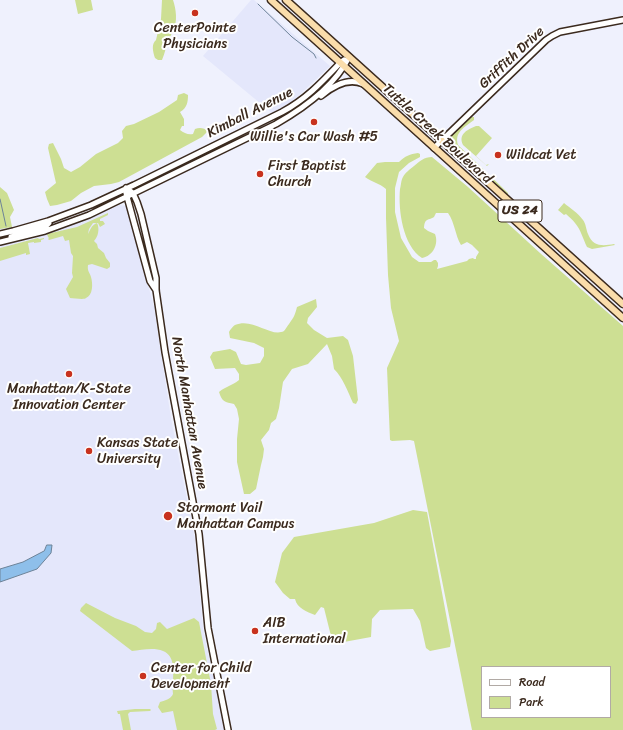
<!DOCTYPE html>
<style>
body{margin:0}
#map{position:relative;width:623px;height:730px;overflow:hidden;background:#eff1fd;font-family:Sriracha,sans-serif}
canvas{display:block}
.legend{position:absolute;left:481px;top:666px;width:130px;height:52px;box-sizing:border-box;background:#fff;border:1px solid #b1aaa5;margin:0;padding:5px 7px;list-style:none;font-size:12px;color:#3b2a1e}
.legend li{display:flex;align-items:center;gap:8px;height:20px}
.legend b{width:20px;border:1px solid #b1aaa5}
</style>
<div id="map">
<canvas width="623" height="730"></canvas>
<ul class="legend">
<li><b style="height:5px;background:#fff"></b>Road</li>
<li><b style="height:11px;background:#cddf93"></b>Park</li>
</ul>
</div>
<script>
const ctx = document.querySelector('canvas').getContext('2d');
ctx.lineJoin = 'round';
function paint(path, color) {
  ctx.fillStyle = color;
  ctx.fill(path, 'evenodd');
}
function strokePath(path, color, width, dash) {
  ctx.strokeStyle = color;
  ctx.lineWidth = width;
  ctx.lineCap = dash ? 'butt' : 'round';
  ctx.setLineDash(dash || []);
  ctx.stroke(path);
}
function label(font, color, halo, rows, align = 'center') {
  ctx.font = font + ' Sriracha,sans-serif';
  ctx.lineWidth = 4;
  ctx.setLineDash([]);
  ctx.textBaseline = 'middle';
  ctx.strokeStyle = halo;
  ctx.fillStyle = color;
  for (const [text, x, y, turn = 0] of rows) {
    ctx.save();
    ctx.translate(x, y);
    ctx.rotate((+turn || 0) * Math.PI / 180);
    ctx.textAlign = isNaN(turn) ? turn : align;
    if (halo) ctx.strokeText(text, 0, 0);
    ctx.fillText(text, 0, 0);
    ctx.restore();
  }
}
paint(new Path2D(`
 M251,0H254L330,66L292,102L272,113L203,56Z
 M0,197L11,243L76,223L119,205L126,206L128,210L154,307L171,418L195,540L203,628L224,730H0Z`), '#e4e7fb');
paint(new Path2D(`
 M75,0H91L93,10L78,14Z
 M162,0H173C176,9 178,21 173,31C172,34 170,36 169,39C166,46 165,53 162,60H158L155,58C153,52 151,44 156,40L161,19Z
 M184,93L188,95C188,102 187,108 180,112L184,119V126H182L180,130C184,133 188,135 193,134L195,129C200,127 204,128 208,131L202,137L119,182L111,184L94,186L81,193L71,201L57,205L50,206L47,199L45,192L56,183L48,148L49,144L53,143L61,159L64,168L71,172L80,167L96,154L118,143L123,138L122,131L126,126L134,124L159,112L177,100L178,95Z
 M471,117H474V120C465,127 454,132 458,145L508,193V194H507L450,143L449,139V138Z
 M476,126H479L492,138L476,156L486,165L489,164L487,166L463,145C458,134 467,130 476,126Z
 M418,153L420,154V157L409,163L399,172L395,188V212L401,238L412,257L419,262H431L434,260H436L438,263V266L437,269L467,261L469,259L473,258L474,259H476V257L479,252L472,245L467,242L461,245C455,235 455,223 448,213H436L434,217C427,221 425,218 424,228L428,231L435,234C439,244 433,256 422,258C403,246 398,210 400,189C401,186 401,180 403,177C405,173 410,169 414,166C420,161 424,157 432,157L468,187L540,253L623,326V730H472L414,441L410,440L392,441L390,440L387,368L399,341L391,308L388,275L386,218V189C379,183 372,182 365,177L377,163L385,162H399C405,156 410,154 418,153ZM482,667H610V717H482Z
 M0,187L7,193L14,210L10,217L12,227L0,229Z
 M564,203C570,208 578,213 583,220C586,224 586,229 588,234C593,247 603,246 614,244L615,245L592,249L587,247C583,239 581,230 575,223C573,220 569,217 566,214L564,215L558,210Z
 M108,213V215L100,219V221H103L105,224L100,227L98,223H93L89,229L88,234C90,231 91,225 97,223C100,229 98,237 94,241L97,244L98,248L104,253L106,258L110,263V267L107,269L92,264L88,265C87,271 90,273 91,277C93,284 93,295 86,298C84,300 74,298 70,298L66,289L73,277L72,273L73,256L71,253L69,240L65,241L63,236L49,240L48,239L49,238L48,237L47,234L77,227Z
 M38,238L39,239L44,238V239L41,240V242L34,243V242L28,243L30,254L26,255V253L0,261V248C13,245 25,241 38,238Z
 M316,299L317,307L308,318L307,323L314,330L327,338L343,336L348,340L353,356L358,400L356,404L353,403C348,392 343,378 334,369L332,356L327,344L308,364L292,369L283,382L279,408L276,419L271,423L269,430L261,440L264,449L263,457L261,465L256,489L250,494H244L237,462V439L239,419L237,409L234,404C225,402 222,402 219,392C226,386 232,386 239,380V374L235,368L215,369L210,357L213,352L230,349L236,352L241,364L246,365L260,363L264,356V348L254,343L230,338L229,332C230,330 233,326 235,325C253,317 271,338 284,331C286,329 287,326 289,324C294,317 295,315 297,307Z
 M413,510L427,512L451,641L450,647L430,651L426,648L420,621L413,609L380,610L372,619L371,637L333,644L324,608L321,607L315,615C307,612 297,608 295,599H290L283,593L275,582L282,553L294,537L374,523Z
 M86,603L115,618L136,626L145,632L152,633L156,629L157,623L160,622L167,629L194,618L199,622L211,684L213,714L217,729L215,730H177L173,711L162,713L158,707L160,702C164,701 171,699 173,694C173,692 172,687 173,685C173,673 176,656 163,651C154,647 141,650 132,651L80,611L81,608Z
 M135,709H150L151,710L150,711L130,712L128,714L131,730H123L120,714H118L117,711Z`), '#cddf93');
const water = new Path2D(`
 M47,545H52L51,553L37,569L0,582V569L23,562L44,551Z`);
paint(water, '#8ebfea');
strokePath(water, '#6d8398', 1);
strokePath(new Path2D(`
 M258,4L292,37L314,54L316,58
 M0,199L6,226`), '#6d8398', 1);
const secondary = new Path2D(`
 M321,96C333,86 348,77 363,84
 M434,148L546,40L552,36L560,32L623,20
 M126,188L133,193L137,202L141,214L156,278V290L165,352L199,534L208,628L228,730
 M126,193L150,281L156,290
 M0,234L13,231L48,221L91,205L134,185L282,112C306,99 321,83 340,63L344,60
 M11,237L46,226L49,223L48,221
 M0,242L45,231L89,215L276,124C304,108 335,86 349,57`);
const highway = new Path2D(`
 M271,0L623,318
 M286,0L623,304`);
strokePath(secondary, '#3b2a1e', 8);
strokePath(highway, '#3b2a1e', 9);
strokePath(secondary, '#fff', 5);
strokePath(highway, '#faddab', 6);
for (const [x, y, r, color] of [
 [195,13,4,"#c8321e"],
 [314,122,4,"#c8321e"],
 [498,155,4,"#c8321e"],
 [260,174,4,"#c8321e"],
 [69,374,4,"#c8321e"],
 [89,451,4,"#c8321e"],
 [168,516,5,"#c8321e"],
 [255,631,4,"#c8321e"],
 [143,676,4,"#c8321e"]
]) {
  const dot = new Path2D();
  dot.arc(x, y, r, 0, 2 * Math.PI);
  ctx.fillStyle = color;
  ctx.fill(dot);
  strokePath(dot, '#fff', 1.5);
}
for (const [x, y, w] of [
 [520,211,44]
]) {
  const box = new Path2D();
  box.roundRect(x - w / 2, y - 11, w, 22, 3);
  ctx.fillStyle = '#fff';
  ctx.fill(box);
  strokePath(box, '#3b2a1e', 1);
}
label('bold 13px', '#3b2a1e', null, [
 ["US 24",520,211]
]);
label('14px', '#3b2a1e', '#fff', [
 ["CenterPointe",195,28,"center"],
 ["Physicians",195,44,"center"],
 ["Willie's Car Wash #5",314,137,"center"],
 ["Wildcat Vet",506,155],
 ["First Baptist",268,166],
 ["Church",268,182],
 ["Manhattan/K-State",69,389,"center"],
 ["Innovation Center",69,405,"center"],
 ["Kansas State",97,443],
 ["University",97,459],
 ["Stormont Vail",177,508],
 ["Manhattan Campus",177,524],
 ["AIB",263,623],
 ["International",263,639],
 ["Center for Child",151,668],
 ["Development",151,684]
], 'left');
label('14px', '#3b2a1e', '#fff', [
 ["Griffith Drive",512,58,-43],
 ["Kimball Avenue",250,113,-27],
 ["Tuttle Creek Boulevard",437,134,42],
 ["North Manhattan Avenue",189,413,80]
]);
</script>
